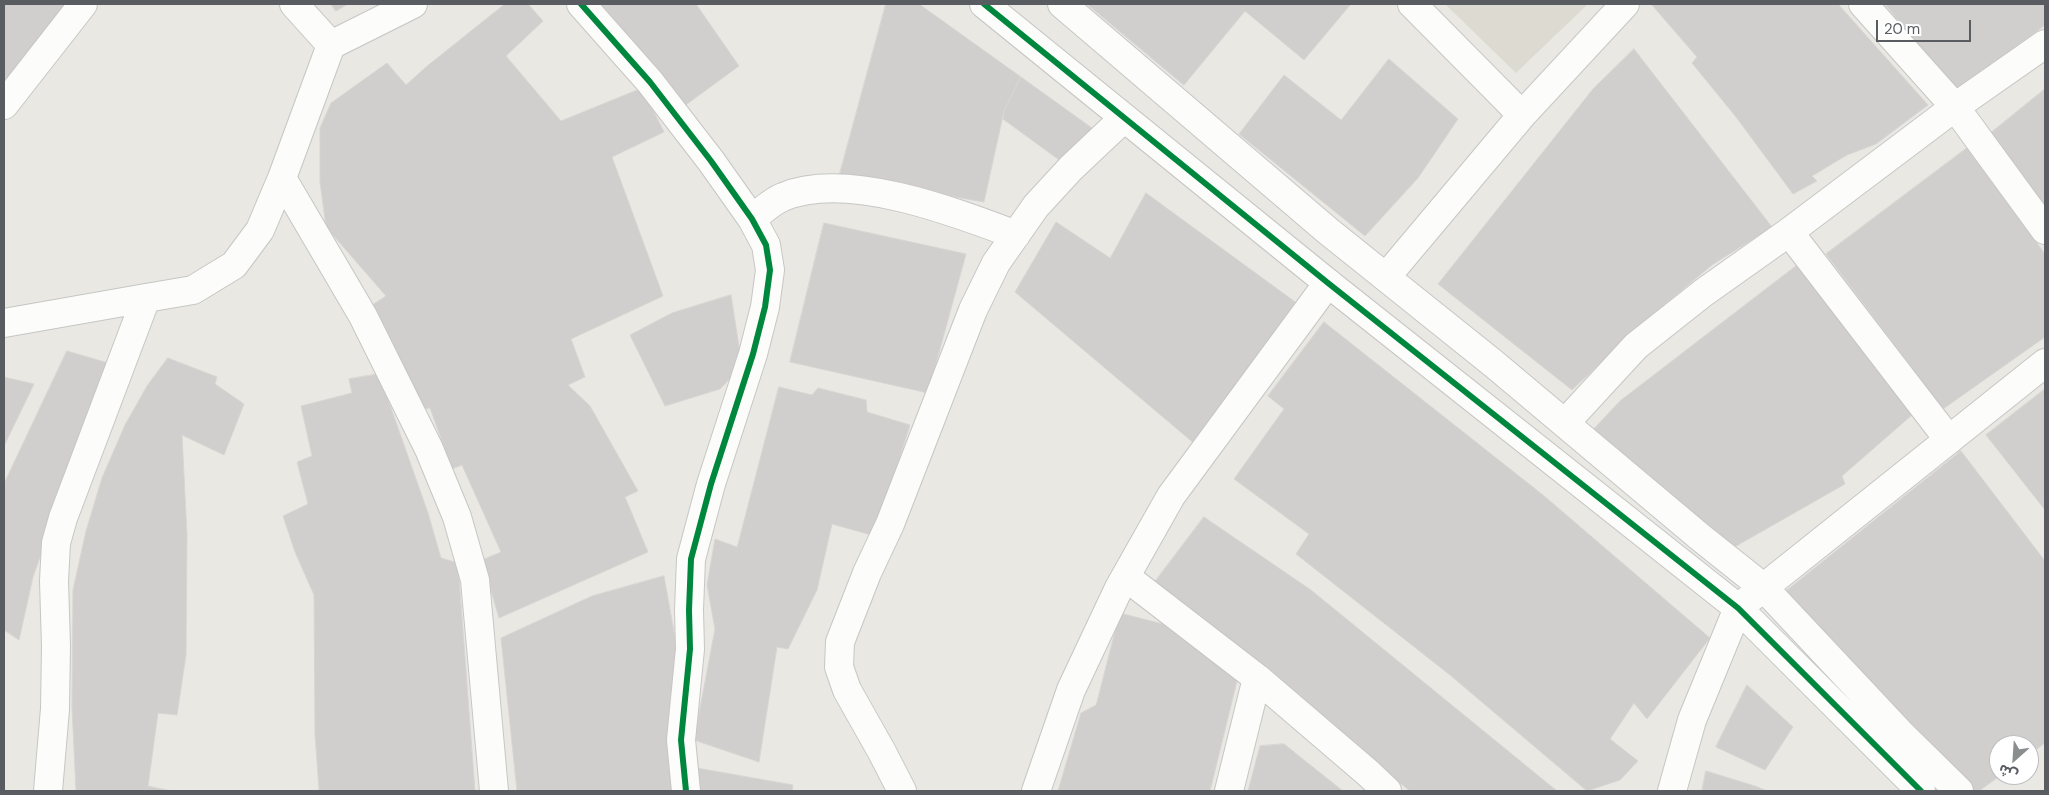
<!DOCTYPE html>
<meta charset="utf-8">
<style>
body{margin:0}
#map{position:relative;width:2049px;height:795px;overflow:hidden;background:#e9e8e3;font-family:"DM Sans","Noto Sans Arabic",sans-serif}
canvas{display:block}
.frame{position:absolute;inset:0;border:5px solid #595d61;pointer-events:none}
.north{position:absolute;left:1989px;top:735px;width:50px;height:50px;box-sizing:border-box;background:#fff;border:1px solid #bdbec0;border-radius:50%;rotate:206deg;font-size:14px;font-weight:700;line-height:20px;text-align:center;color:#595d61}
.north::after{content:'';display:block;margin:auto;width:18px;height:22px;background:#8b8e8e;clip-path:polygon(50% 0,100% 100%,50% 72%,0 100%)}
.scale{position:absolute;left:1876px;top:20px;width:95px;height:22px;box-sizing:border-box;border:2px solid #595d61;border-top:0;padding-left:6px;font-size:15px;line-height:18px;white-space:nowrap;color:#595d61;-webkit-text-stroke:4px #fff;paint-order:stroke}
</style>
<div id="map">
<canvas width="2049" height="795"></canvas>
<div class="frame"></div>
<div class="north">ش</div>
<div class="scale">20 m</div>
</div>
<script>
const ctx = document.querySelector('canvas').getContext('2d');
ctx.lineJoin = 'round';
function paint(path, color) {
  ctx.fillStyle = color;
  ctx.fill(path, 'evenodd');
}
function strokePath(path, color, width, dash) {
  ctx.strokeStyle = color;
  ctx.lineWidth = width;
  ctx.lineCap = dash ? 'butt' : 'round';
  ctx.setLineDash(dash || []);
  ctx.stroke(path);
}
paint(new Path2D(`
 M1445,4H1588L1516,73Z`), '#dddad2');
const building = new Path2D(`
 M4,4H70L4,86Z
 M331,4H348L336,11Z
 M505,4H528L543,21L506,56L561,121L642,88L664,132L612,157L663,296L571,339L585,377L568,385L590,406L638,491L625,497L648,552L499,618L482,560L501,552L462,465L452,469L430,408L420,410L396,349L384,344L366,309L386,296L326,227L320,182V128L331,103L387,63L406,85L426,67Z
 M601,4H696L739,66L683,107Z
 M886,4H919L1021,77L1004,111L984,202L839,177Z
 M1087,4H1351L1304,60L1245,11L1184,85Z
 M1653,4H1838L1928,105L1876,144L1847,155L1812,176L1817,181L1793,194L1736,117L1692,63L1697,57L1652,5Z
 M1885,4H2045V25L1956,92Z
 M1634,49L1772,227L1712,265L1646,320L1572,390L1438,284L1593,89Z
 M1389,59L1458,119L1418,178L1365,236L1239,134L1284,75L1341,120Z
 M1021,77L1092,128L1066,165L1003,119L1004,111Z
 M2045,89V210L1987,136Z
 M1967,148L2045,254V337L1943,409L1826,254Z
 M1146,193L1298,304L1196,445L1015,292L1056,222L1110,258Z
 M824,223L966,254L928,393L790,362Z
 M1800,263L1912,415L1842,476L1845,484L1731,549L1588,435L1620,401Z
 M731,295L742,366L720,389L665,406L630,335L672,313Z
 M1324,322L1543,495L1710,638L1647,719L1634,703L1610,739L1638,761L1620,780L1587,791L1450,675L1296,554L1309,534L1234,479L1284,409L1268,396Z
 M67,351L115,365L66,484L33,577L19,640L4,630V484Z
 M168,358L217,377L215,384L244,404L224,455L182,435L187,535L186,655L177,715L158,713L148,786L171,791H76L72,707L73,590L86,531L102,478L125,425L147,386Z
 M379,374L428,513L441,558L458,563L475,791H315L319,790L315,734L314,595L295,552L283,516L308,504L297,462L312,456L301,406L352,393L349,379Z
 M4,377L34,384L4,446Z
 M779,387L812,395L818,388L866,400L867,412L910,425L875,536L832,524L817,590L788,649L777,647L759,762L694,740L715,629L707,585L715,539L737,547Z
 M2045,389V510L1986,435Z
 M1961,451L2045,561V743L2029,755V745H1999V775H2001L1979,791H1969L1785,592Z
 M1204,517L1311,590L1557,791H1410L1151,587Z
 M664,576L681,671L677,791H517L501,638L592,596Z
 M1120,613L1163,624L1238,677L1210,791H1058L1081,713L1096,705Z
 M1747,685L1793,727L1765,770L1716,747Z
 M1284,744L1343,791H1248L1260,746Z
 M697,768L793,785L792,791H699Z
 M1706,771L1755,786L1767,791H1702Z`);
paint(building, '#d1cfcd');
strokePath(building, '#d8d6d2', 1);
const minor = new Path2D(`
 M581,4L650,82L711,161L752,219L766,245L770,270L765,307L753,354L711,484L691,559L689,610L690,649L681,740L686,791
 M1412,4L1522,115
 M1863,4L1955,107L2045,230
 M4,105L83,4
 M282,178L363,316L429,449L457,517L475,580L494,791
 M752,219C761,212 772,201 783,197C846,170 955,212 1016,235
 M1789,232L1949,440
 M1386,277L1522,115L1625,4
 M4,323L146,298
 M1565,423L1636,346L1703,293L1789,232L1955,107L2045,44
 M1126,577L1257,678L1229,791
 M1257,678L1368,773L1387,791
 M48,791L55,709L56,646L54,581L56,543L63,518L146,298L193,290L234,265L260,230L282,178L331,45
 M902,791L882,752L847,690L839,667L840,642L867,573L890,524L973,310L996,263L1036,206L1071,168L1124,118
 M1036,791L1071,690L1119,588L1171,496L1328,283
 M1672,791L1692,720L1738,608L2045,363`);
const tertiary = new Path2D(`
 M984,4L1328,283L1738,608L1921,791
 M1062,4L1328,231L1494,364L1700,537L1764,588L1902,735L1959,791`);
const secondary = new Path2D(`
 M294,4L331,45L413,4`);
strokePath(minor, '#c6c6c5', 30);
strokePath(tertiary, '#c6c6c5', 30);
strokePath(secondary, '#c5c5c3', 30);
strokePath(minor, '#fcfcfb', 28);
strokePath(tertiary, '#fcfcfb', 28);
strokePath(secondary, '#fcfcfb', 28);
strokePath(new Path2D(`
 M581,4L650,82L711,161L752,219L766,245L770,270L765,307L753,354L711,484L691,559L689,610L690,649L681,740L686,791
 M984,4L1328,283L1738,608L1921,791`), '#00873e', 6);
</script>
